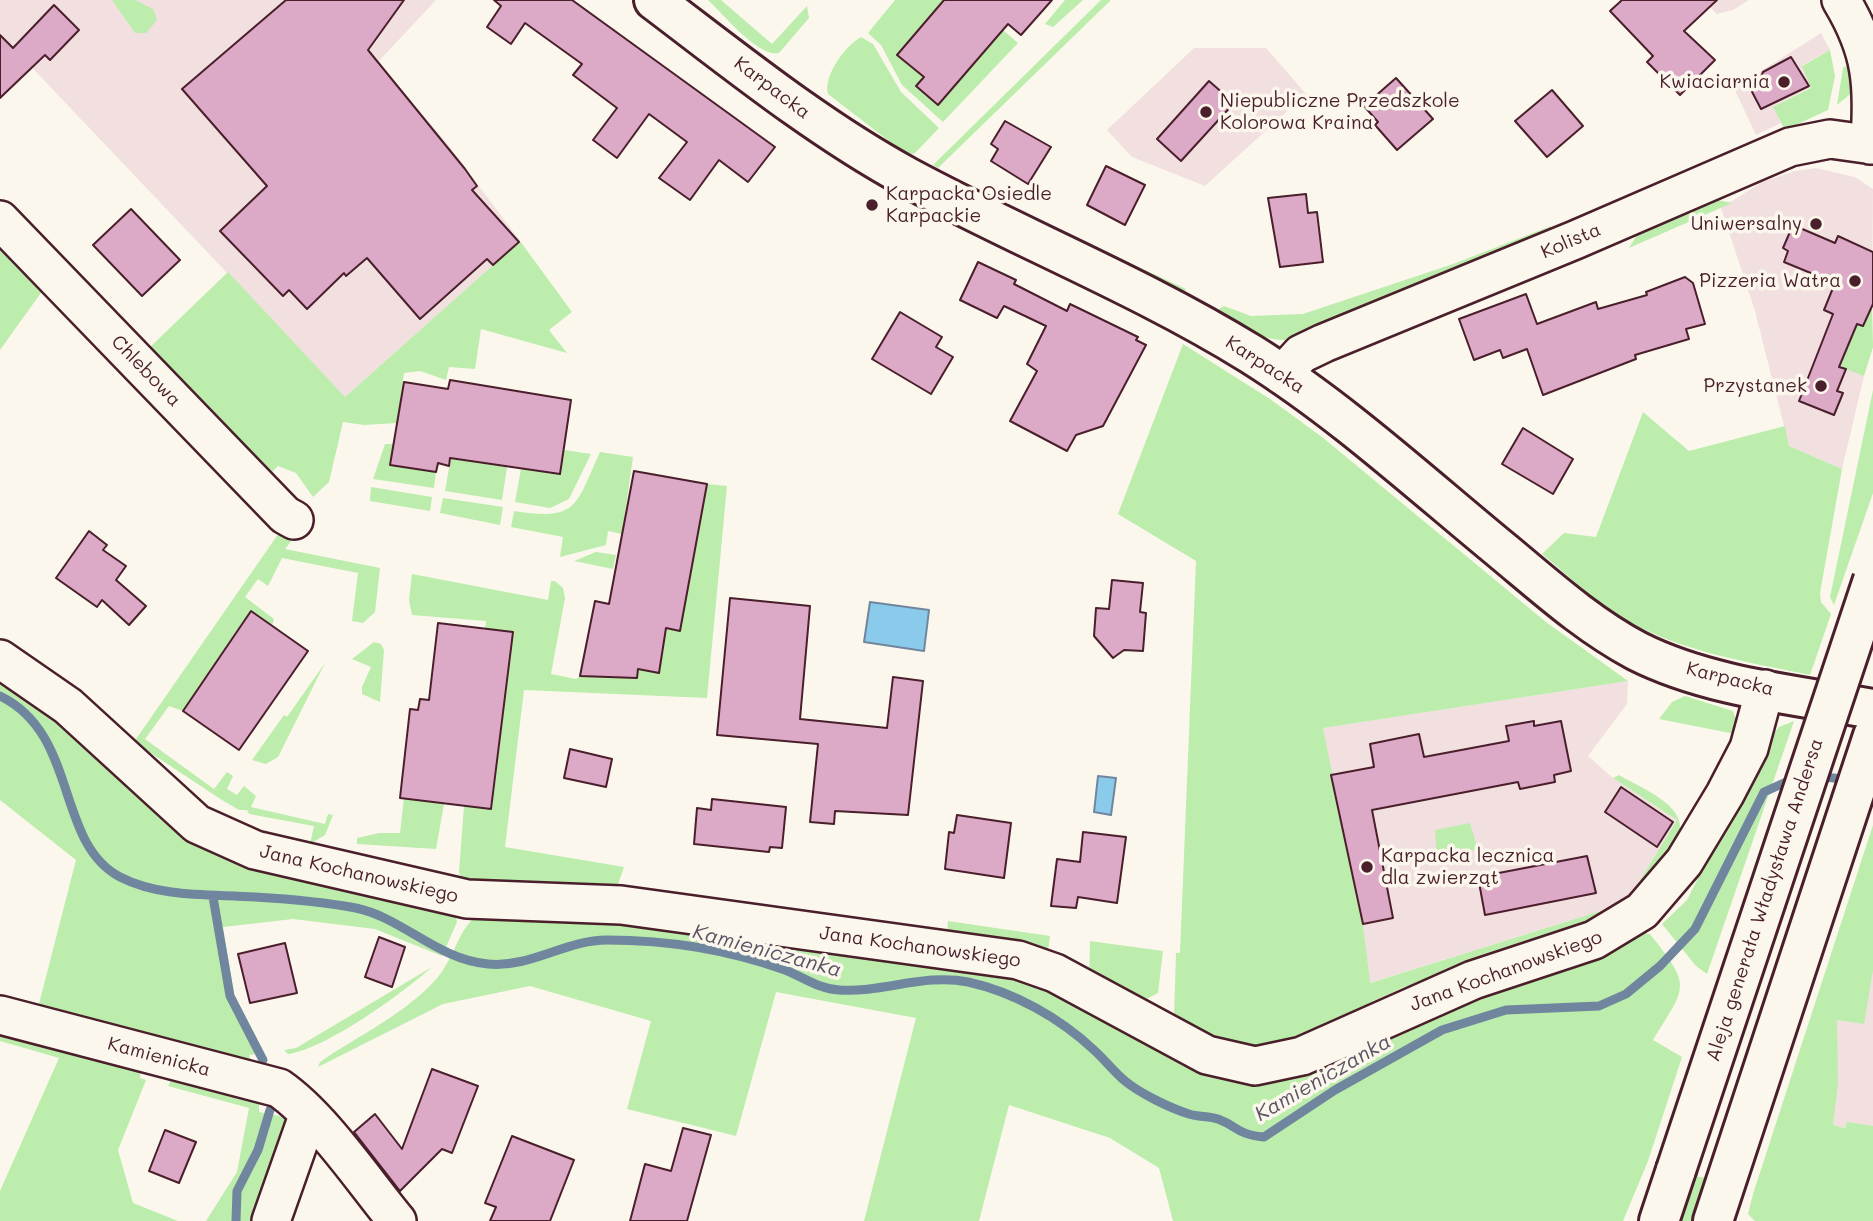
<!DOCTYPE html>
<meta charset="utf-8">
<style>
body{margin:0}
canvas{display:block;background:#fbf7ec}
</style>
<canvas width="1873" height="1221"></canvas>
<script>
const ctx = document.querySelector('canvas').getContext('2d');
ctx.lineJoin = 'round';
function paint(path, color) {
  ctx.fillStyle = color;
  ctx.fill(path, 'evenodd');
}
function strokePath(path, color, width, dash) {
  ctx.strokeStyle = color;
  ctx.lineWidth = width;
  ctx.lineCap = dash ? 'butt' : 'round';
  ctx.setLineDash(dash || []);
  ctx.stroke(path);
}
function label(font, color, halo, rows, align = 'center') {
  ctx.font = font + ' Mali,sans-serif';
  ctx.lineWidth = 7;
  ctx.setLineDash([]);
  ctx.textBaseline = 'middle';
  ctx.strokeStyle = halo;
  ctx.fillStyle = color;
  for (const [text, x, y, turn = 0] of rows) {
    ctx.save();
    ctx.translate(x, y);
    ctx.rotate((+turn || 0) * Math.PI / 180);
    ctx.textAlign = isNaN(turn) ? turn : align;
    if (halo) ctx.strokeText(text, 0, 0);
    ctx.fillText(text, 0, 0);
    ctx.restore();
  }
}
paint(new Path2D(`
 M0,0H436L378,62L449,146L520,241L345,397L0,34Z
 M1668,0H1749L1733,10L1717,14L1710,7Z
 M1821,33L1830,50L1802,65L1811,87L1774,107L1781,123L1756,135L1734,88Z
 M1194,48H1266L1306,94L1205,186L1132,157L1107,130Z
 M1816,168L1855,177L1873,189L1872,305L1846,369L1864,376L1842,469L1789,446L1755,311L1721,208L1762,182L1795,171Z
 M1628,681L1627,704L1588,756L1613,778L1677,820L1626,903L1369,983L1363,924L1322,728Z
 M1873,890V1133L1826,1124L1829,1017Z`), '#f2e0e1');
paint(new Path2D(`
 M112,0H135L153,9L157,20L146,33H135Z
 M708,0H721L772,44L807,6L809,18L779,53C759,58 723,14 708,0Z
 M895,0H944L898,54L924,77L916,86L938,105L1003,30L1018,43L943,122L902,85L881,45L868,33Z
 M1065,0H1083L1053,27L1045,24Z
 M1101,0H1111L938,168L933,165Z
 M861,37L873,44L901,92L939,128L914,154L902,151L828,94C823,76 845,46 861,37Z
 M1830,50L1835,76L1828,110L1785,130L1773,107L1811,88L1802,66Z
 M1853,61V92L1837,105L1843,68Z
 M1718,200L1732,203L1629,248L1637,235Z
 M1048,225L1186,289L1179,297L1045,231Z
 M1551,226L1549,233L1294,339C1266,344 1241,327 1216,316V311L1224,306L1251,316L1303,314L1453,264Z
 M520,241L572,312L549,330L567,353L481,329L475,369L449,367L446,380L420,371L404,373L397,423L364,425L343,422L329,482L313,497L296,473L278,466L270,474L147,350L228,272L345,397Z
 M0,247L43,290L0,350Z
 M1872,305L1873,347L1864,376L1840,367L1857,324L1864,326Z
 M1183,344L1270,399L1322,437L1546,622L1628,681L1323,728L1363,924L1370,983L1626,903L1677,820L1613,778L1619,775C1642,789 1691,806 1678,838L1623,910L1529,950L1404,987L1371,1002L1331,1028L1271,1049L1215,1044L1174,1018L1176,953H1180L1196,561L1118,514Z
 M1873,390V493L1834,605L1830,597Z
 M1643,412L1689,451L1785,426L1789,446L1842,469L1820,593L1821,602L1831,614L1810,675C1748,662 1682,652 1626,620C1596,603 1569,576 1542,554L1564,533L1596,537Z
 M385,444H394L391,465L436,472L434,488L373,479Z
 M564,450L591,454L569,499L550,508L515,502L521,469L560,474Z
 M600,452L633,457L622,534L608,531L606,545L560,557L563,537L511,527L514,511C579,521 575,506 600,452Z
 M451,457L507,467L502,500L445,491Z
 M707,484L727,486L707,698L524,690L505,847L624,867L615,893L462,881L459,872L464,806L492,809L513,633L485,629L486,621L412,615L409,600L412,574L548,600L551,581H555L563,588L565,598L551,674L576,679L580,676L636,678L638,669L658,673L666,628L680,630Z
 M371,487L432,497L430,511L370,501Z
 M443,498L503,507L500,525L440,513Z
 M281,530L298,532L285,549L380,568L375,612L363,623L352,621L358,573L282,558L268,586L258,579L245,597L274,619L272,626L250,612L183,711L169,706L145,739L214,789L227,772L233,776L227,789L237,795L244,786L256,796L251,807L325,824L328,814L333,815L325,835L310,844L314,826L249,814L247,810H239L222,800L134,742Z
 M596,552L616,555L613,569L574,561Z
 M374,642L381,644L384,650L380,702L362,694V687L371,667L352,659Z
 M325,663L278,757L266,764L252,760L284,715L287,717Z
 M0,670L164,810L455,913L457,922L442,956L375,929L293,919L223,927L234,994L262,1053L249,1055L251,1062L0,1002V994L39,1004L76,860L0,800Z
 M1685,696L1733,711L1737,723L1735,734L1659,719L1672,702Z
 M1794,721L1707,974L1696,966L1662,924L1687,900L1769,738L1779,727Z
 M404,798L444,804L436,849L357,844V838L379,833H400Z
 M1470,823L1477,847L1474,850L1440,859L1437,857L1435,830Z
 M1873,825V970L1864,1024L1837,1020L1838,1083L1833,1125L1845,1128L1847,1122L1873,1126V1221H1755L1748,1214L1753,1194Z
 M479,914L621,918L1010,967L1206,1068L1372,1034L1640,933L1650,934C1692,987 1687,985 1653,1040L1682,1057L1648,1161L1623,1221H1173L1159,1168L1110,1138L1009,1105L979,1221H864L916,1018L776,992L736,1136L627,1109L651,1021L530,986L443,1004L318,1067L320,1062C359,1035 406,1014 438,977C454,958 459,927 479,914Z
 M948,921L1050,936L1047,958L947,934Z
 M1090,941L1163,951L1158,993L1143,1001L1089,981Z
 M432,967C403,993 326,1049 288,1054L284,1050L296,1048Z
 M0,1027L141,1065L140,1078L146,1080L118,1150L133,1203L178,1221H0V1191L59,1058L0,1041Z
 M173,1076L259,1100V1112L284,1117L288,1122L260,1221H206L237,1172L249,1108L168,1086Z
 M1694,1176L1708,1178L1694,1221H1678Z`), '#bcedac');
const water = new Path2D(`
 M870,602L929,610L924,651L864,642Z
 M1098,776L1116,778L1111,815L1094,812Z`);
paint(water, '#8acbeb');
strokePath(water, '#70869e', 2);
strokePath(new Path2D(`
 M0,696C79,734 55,843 120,877C161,898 211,894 255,897C288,899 324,902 356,908C403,918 438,960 488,964C531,968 565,940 607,940C666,940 729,950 785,970C803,977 819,989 839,990C882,993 925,973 968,982C1014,992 1060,1018 1094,1050C1105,1060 1114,1072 1125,1081C1141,1094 1170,1108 1189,1114C1198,1117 1209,1116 1218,1119C1239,1127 1236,1134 1264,1137L1335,1090L1442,1030L1506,1010L1599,1006L1626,994L1660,966L1695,929L1764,792L1795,778
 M1816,776L1851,780
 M213,897L230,996L263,1060
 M236,1221L237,1191L258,1150L270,1110`), '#70869e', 9);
const building = new Path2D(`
 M286,0H404L368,50L465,169L477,186L472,190L519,242L493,265L487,259L420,319L367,258L346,276L344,273L307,309L289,290L283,296L220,231L267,186L182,89Z
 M494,0H572L775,147L748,182L719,160L690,200L659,178L687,142L649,114L617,158L593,140L617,108L573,75L582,64L525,23L511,44L487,27L501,6Z
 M944,0H1052L1021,35L1008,24L938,105L916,86L924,77L897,55Z
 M1622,0H1717L1684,31L1715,60L1680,95L1647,62L1653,56L1610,11Z
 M54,5L79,30L50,60L45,55L0,98V35L13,48Z
 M1791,57L1809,86L1761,109L1750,88L1758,84L1763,72Z
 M1396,78L1433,119L1397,150L1375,125L1378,122L1364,106Z
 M1209,81L1234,103L1181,161L1157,139Z
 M1552,90L1583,126L1547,157L1515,121Z
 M1005,121L1051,147L1028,184L991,161L998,149L991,144Z
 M1106,166L1145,185L1125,225L1087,205Z
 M1306,194L1308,213L1317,212L1323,262L1280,267L1268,198Z
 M131,209L180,260L142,296L93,245Z
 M1793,225L1835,243L1838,236L1873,252V304L1863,326L1857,324L1839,367L1846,369L1837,391L1843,393L1834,415L1799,401L1833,314L1824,310L1835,283L1784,262L1788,251L1783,248Z
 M978,262L1016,280L1014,284L1067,311L1070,304L1138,337L1136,340L1146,345L1103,426L1076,435L1067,451L1010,421L1037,371L1027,364L1046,326L1004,306L997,318L960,300Z
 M1685,277L1693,283L1705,324L1686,329L1689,339L1635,355L1636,359L1543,395L1527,349L1503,358L1500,350L1474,360L1459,319L1526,294L1537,324L1596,302L1598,309L1647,295L1646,292Z
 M900,312L942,337L936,347L953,357L931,394L872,359Z
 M450,380L571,400L560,474L450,458L449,466L438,463L436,472L390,465L404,382L448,389Z
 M1523,428L1573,459L1553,494L1502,464Z
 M634,471L707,484L680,631L666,628L659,673L638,669L637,678L580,676L595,601L609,604Z
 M89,531L107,545L103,550L126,566L116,580L146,606L129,625L102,600L97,607L56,578Z
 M1112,580L1143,583L1140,612L1146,613L1143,651L1124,650L1113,658L1094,636L1096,608L1109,609Z
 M730,598L810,606L800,719L887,728L893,677L923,681L908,815L835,811L834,824L810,822L818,744L717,735Z
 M251,611L308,651L239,750L183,711Z
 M438,623L513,632L491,809L400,798L410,709L418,710L420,699L429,700Z
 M1534,721V726L1561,721L1571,771L1554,775L1555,782L1520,789L1518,782L1372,810L1393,918L1363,924L1331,775L1374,767L1370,744L1419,734L1424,757L1509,741L1506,726Z
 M570,749L612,759L606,787L564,778Z
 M1621,787L1673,822L1657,847L1605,812Z
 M712,799L786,807L782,848L770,847L769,852L694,844L697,808L711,810Z
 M957,815L1011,823L1004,878L945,869L949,832L954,833Z
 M1083,832L1126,837L1117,903L1078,897L1076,908L1051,906L1057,859L1080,862Z
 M1587,856L1596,893L1485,915L1478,877Z
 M379,937L405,947L392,987L365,977Z
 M285,943L297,993L250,1003L238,954Z
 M432,1069L478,1086L452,1153L442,1149L400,1191L354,1132L375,1114L402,1149Z
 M683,1128L711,1135L687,1221H630L645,1164L671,1171Z
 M165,1130L196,1142L179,1183L149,1171Z
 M512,1136L574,1160L550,1221H490L496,1207L485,1203Z`);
paint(building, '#dca9c7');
strokePath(building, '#4a1f2b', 2);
const minor = new Path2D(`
 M1841,0C1873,53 1873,84 1870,145
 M0,220L285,515L294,520
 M1282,375L1301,354L1324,343L1575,240L1790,147L1830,139L1873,145
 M0,659L68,706L197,824L255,850L467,899L621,905L1018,960L1055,973L1207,1055L1255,1066L1302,1056L1473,980L1594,940L1642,911L1684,862L1725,794L1749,748L1765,689
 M0,1015L279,1088C322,1118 363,1180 397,1221
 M271,1221L308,1116`);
const tertiary = new Path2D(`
 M654,0C736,62 816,127 907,177C1020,238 1141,286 1251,354C1342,411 1422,485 1505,553C1547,588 1588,625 1637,651C1708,687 1796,695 1873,709`);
const secondary = new Path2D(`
 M1659,1221L1676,1170
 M1713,1221L1873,736`);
strokePath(minor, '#4a1f2b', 42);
strokePath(tertiary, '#4a1f2b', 44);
strokePath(secondary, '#4a1f2b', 44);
strokePath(minor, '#fbf7ec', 37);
strokePath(tertiary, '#fbf7ec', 38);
strokePath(secondary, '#fbf7ec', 38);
const secondaryBridge = new Path2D(`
 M1676,1170L1873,580`);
strokePath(secondaryBridge, '#4a1f2b', 44, []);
strokePath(secondaryBridge, '#fbf7ec', 38);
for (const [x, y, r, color] of [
 [1784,82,7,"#4a1f2b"],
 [1206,112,7,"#4a1f2b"],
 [872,205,7,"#4a1f2b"],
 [1816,224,7,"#4a1f2b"],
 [1855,281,7,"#4a1f2b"],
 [1821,386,7,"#4a1f2b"],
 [1367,867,7,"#4a1f2b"]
]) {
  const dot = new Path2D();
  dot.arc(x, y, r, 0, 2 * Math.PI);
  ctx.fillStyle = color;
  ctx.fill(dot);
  strokePath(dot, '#fbf7ec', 2.5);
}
label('19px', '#4a1f2b', '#fbf7ec', [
 ["Kwiaciarnia",1770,82],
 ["Niepubliczne Przedszkole",1220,101,"left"],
 ["Kolorowa Kraina",1220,123,"left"],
 ["Karpacka Osiedle",886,194,"left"],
 ["Karpackie",886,216,"left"],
 ["Uniwersalny",1802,224],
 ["Pizzeria Watra",1841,281],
 ["Przystanek",1807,386],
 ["Karpacka lecznica",1381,856,"left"],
 ["dla zwierząt",1381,878,"left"]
], 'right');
label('19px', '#4a1f2b', '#fbf7ec', [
 ["Karpacka",772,88,37],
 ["Kolista",1571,241,-23],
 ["Karpacka",1265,365,33],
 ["Chlebowa",146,371,46],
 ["Karpacka",1730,679,14],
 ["Jana Kochanowskiego",359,874,13],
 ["Aleja generała Władysława Andersa",1765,900,-72],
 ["Jana Kochanowskiego",920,947,8],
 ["Jana Kochanowskiego",1506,971,-20],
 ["Kamienicka",159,1057,15]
]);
label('italic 21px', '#5d5365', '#fbf7ec', [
 ["Kamieniczanka",767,951,15],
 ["Kamieniczanka",1323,1078,-30]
]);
</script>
